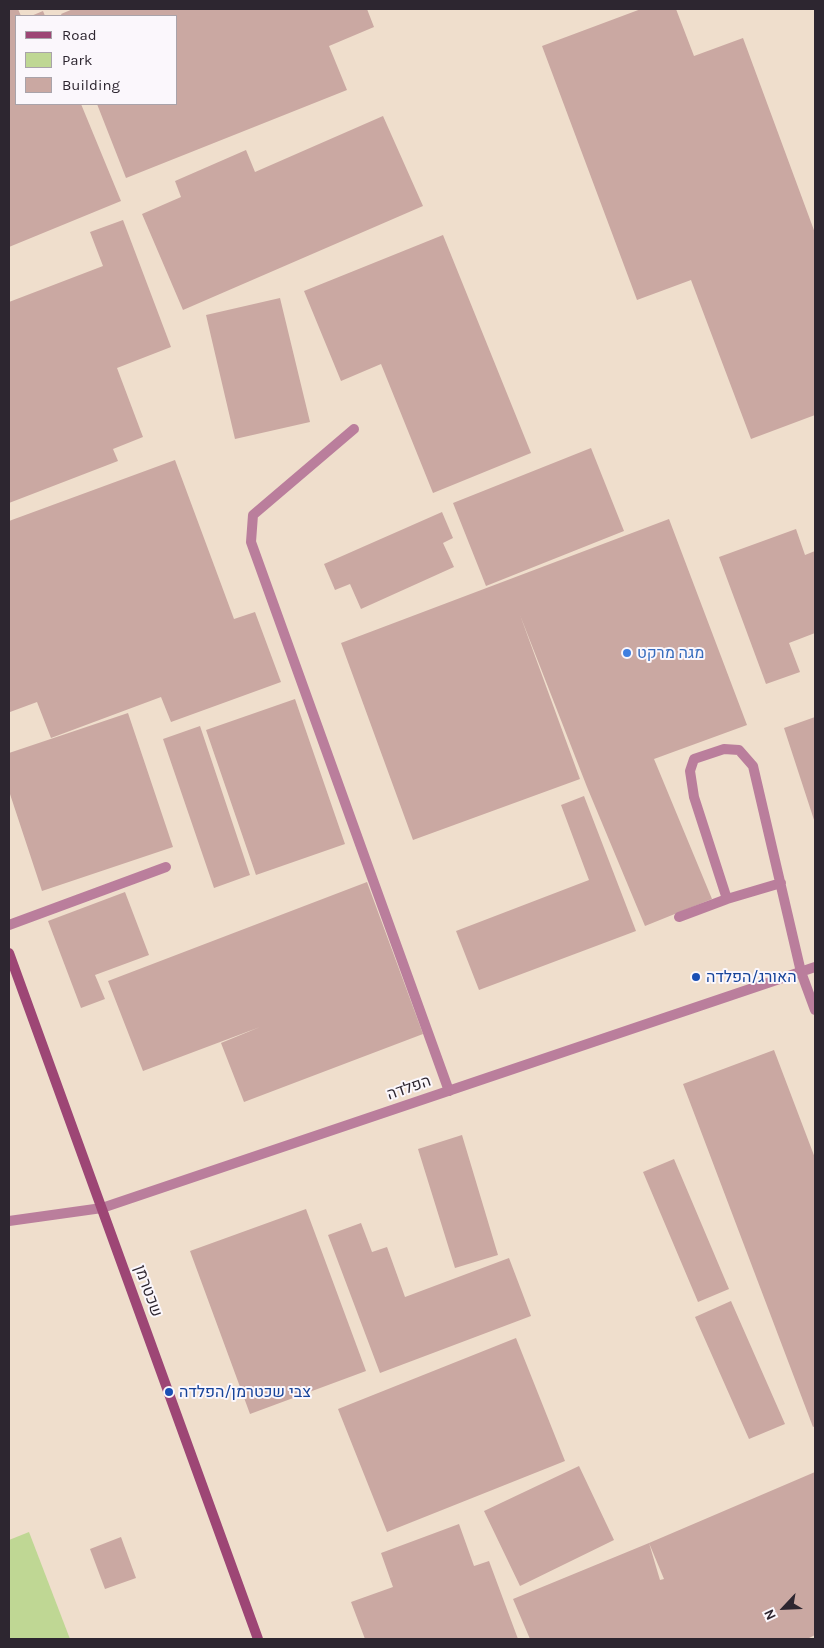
<!DOCTYPE html>
<meta charset="utf-8">
<style>
body{margin:0}
#map{position:relative;width:824px;height:1648px;overflow:hidden;background:#f7e3ff;font-family:Karla,sans-serif}
canvas{display:block}
.frame{position:absolute;inset:0;border:10px solid #2d2630;pointer-events:none}
.legend{position:absolute;left:15px;top:15px;width:162px;height:90px;box-sizing:border-box;background:#fbf7fc;border:1px solid #a9a3aa;margin:0;padding:6px 9px;list-style:none;font-size:15px;color:#2d2630}
.legend li{display:flex;align-items:center;gap:10px;height:25px}
.legend b{width:25px;border:1px solid #a9a3aa}
.north{position:absolute;left:759px;top:1583px;width:50px;height:50px;-webkit-text-stroke:4px #fbf7fc;paint-order:stroke;rotate:245deg;font-size:14px;font-weight:700;line-height:20px;text-align:center;color:#2d2630}
.north::after{content:'';display:block;margin:auto;width:18px;height:22px;background:#2d2630;clip-path:polygon(50% 0,100% 100%,50% 72%,0 100%)}
</style>
<div id="map">
<canvas width="824" height="1648"></canvas>
<div class="frame"></div>
<ul class="legend">
<li><b style="height:6px;background:#9d4675"></b>Road</li>
<li><b style="height:14px;background:#bfd794"></b>Park</li>
<li><b style="height:14px;background:#caa8a2"></b>Building</li>
</ul>
<div class="north">N</div>
</div>
<script>
const ctx = document.querySelector('canvas').getContext('2d');
ctx.lineJoin = 'round';
function paint(path, color) {
  ctx.fillStyle = color;
  ctx.fill(path, 'evenodd');
}
function strokePath(path, color, width, dash) {
  ctx.strokeStyle = color;
  ctx.lineWidth = width;
  ctx.lineCap = dash ? 'butt' : 'round';
  ctx.setLineDash(dash || []);
  ctx.stroke(path);
}
function label(font, color, halo, rows, align = 'center') {
  ctx.font = font + ' Karla,Heebo,sans-serif';
  ctx.lineWidth = 4;
  ctx.setLineDash([]);
  ctx.textBaseline = 'middle';
  ctx.strokeStyle = halo;
  ctx.fillStyle = color;
  for (const [text, x, y, turn = 0] of rows) {
    ctx.save();
    ctx.translate(x, y);
    ctx.rotate((+turn || 0) * Math.PI / 180);
    ctx.textAlign = isNaN(turn) ? turn : align;
    if (halo) ctx.strokeText(text, 0, 0);
    ctx.fillText(text, 0, 0);
    ctx.restore();
  }
}
paint(new Path2D(`
 M9,9H815V1639H9ZM16,16H176V104H16Z`), '#efdecc');
paint(new Path2D(`
 M29,1532L70,1639H9V1540Z`), '#bfd794');
paint(new Path2D(`
 M9,9H18L21,16H16V104H81L121,201L9,247Z
 M73,9H367L374,27L329,46L347,90L126,178L97,104H176V16H62L61,14Z
 M641,9H676L694,56L743,38L815,233V415L751,439L691,280L637,300L542,46Z
 M43,11L45,16H31Z
 M383,116L423,206L183,310L142,214L181,197L175,181L246,150L255,172Z
 M123,220L171,347L117,368L143,437L113,449L118,461L9,503V302L103,266L90,232Z
 M443,235L531,453L433,493L381,364L341,381L304,291Z
 M280,298L310,422L235,439L206,315Z
 M591,448L624,531L486,586L453,503Z
 M175,460L234,619L255,612L281,682L171,722L161,697L51,738L37,702L10,712L9,709V521Z
 M442,512L453,538L443,543L454,567L361,609L350,584L335,590L324,564Z
 M669,519L747,725L654,759L712,899L645,926L587,787L520,615L580,779L413,840L341,643Z
 M796,529L805,555L815,551V633L789,643L800,672L766,684L719,557Z
 M295,699L345,844L256,875L206,730Z
 M128,713L173,847L42,891L9,791V753Z
 M815,717V823L784,728Z
 M200,726L250,875L214,888L163,739Z
 M584,796L636,931L479,990L456,931L589,880L561,805Z
 M367,882L423,1034L244,1102L221,1043L260,1027L143,1071L108,981Z
 M125,892L149,955L95,975L105,999L81,1008L48,921Z
 M774,1050L815,1158V1426L813,1427L683,1084Z
 M462,1135L498,1255L455,1268L418,1149Z
 M674,1159L729,1289L698,1302L643,1172Z
 M306,1209L366,1371L250,1414L190,1251Z
 M361,1223L372,1252L387,1247L405,1297L509,1258L531,1316L380,1373L328,1235Z
 M731,1301L785,1424L749,1439L695,1317Z
 M516,1338L565,1461L387,1532L338,1409Z
 M579,1466L614,1540L520,1586L484,1511Z
 M815,1472V1635L807,1639H530L513,1599L649,1543ZM649,1543L664,1579L660,1580Z
 M459,1524L474,1566L489,1561L518,1639H365L351,1602L393,1587L381,1553Z
 M121,1537L136,1578L105,1589L90,1549Z`), '#caa8a2');
strokePath(new Path2D(`
 M354,429L253,515L251,542L449,1091
 M727,899L781,883
 M679,917L727,899L694,797L690,771L694,759L724,749L739,750L753,766L801,972
 M9,925L166,867`), '#ba7e9c', 10);
strokePath(new Path2D(`
 M801,972L815,1010
 M9,1221L102,1208L815,967`), '#ba7e9c', 10);
strokePath(new Path2D(`
 M9,953L258,1639`), '#9d4675', 10);
for (const [x, y, r, color] of [
 [627,653,5,"#3f7fe0"],
 [696,977,5,"#1a4fb4"],
 [169,1392,5,"#1a4fb4"]
]) {
  const dot = new Path2D();
  dot.arc(x, y, r, 0, 2 * Math.PI);
  ctx.fillStyle = color;
  ctx.fill(dot);
  strokePath(dot, '#fbf7fc', 2);
}
label('16px', '#366cbe', '#fbf7fc', [
 ["מגה מרקט",637,653]
], 'left');
label('16px', '#164399', '#fbf7fc', [
 ["האורג/הפלדה",706,977],
 ["צבי שכטרמן/הפלדה",179,1392]
], 'left');
label('16px', '#2d2630', '#fbf7fc', [
 ["הפלדה",409,1088,-19],
 ["שכטרמן",148,1291,70]
]);
</script>
